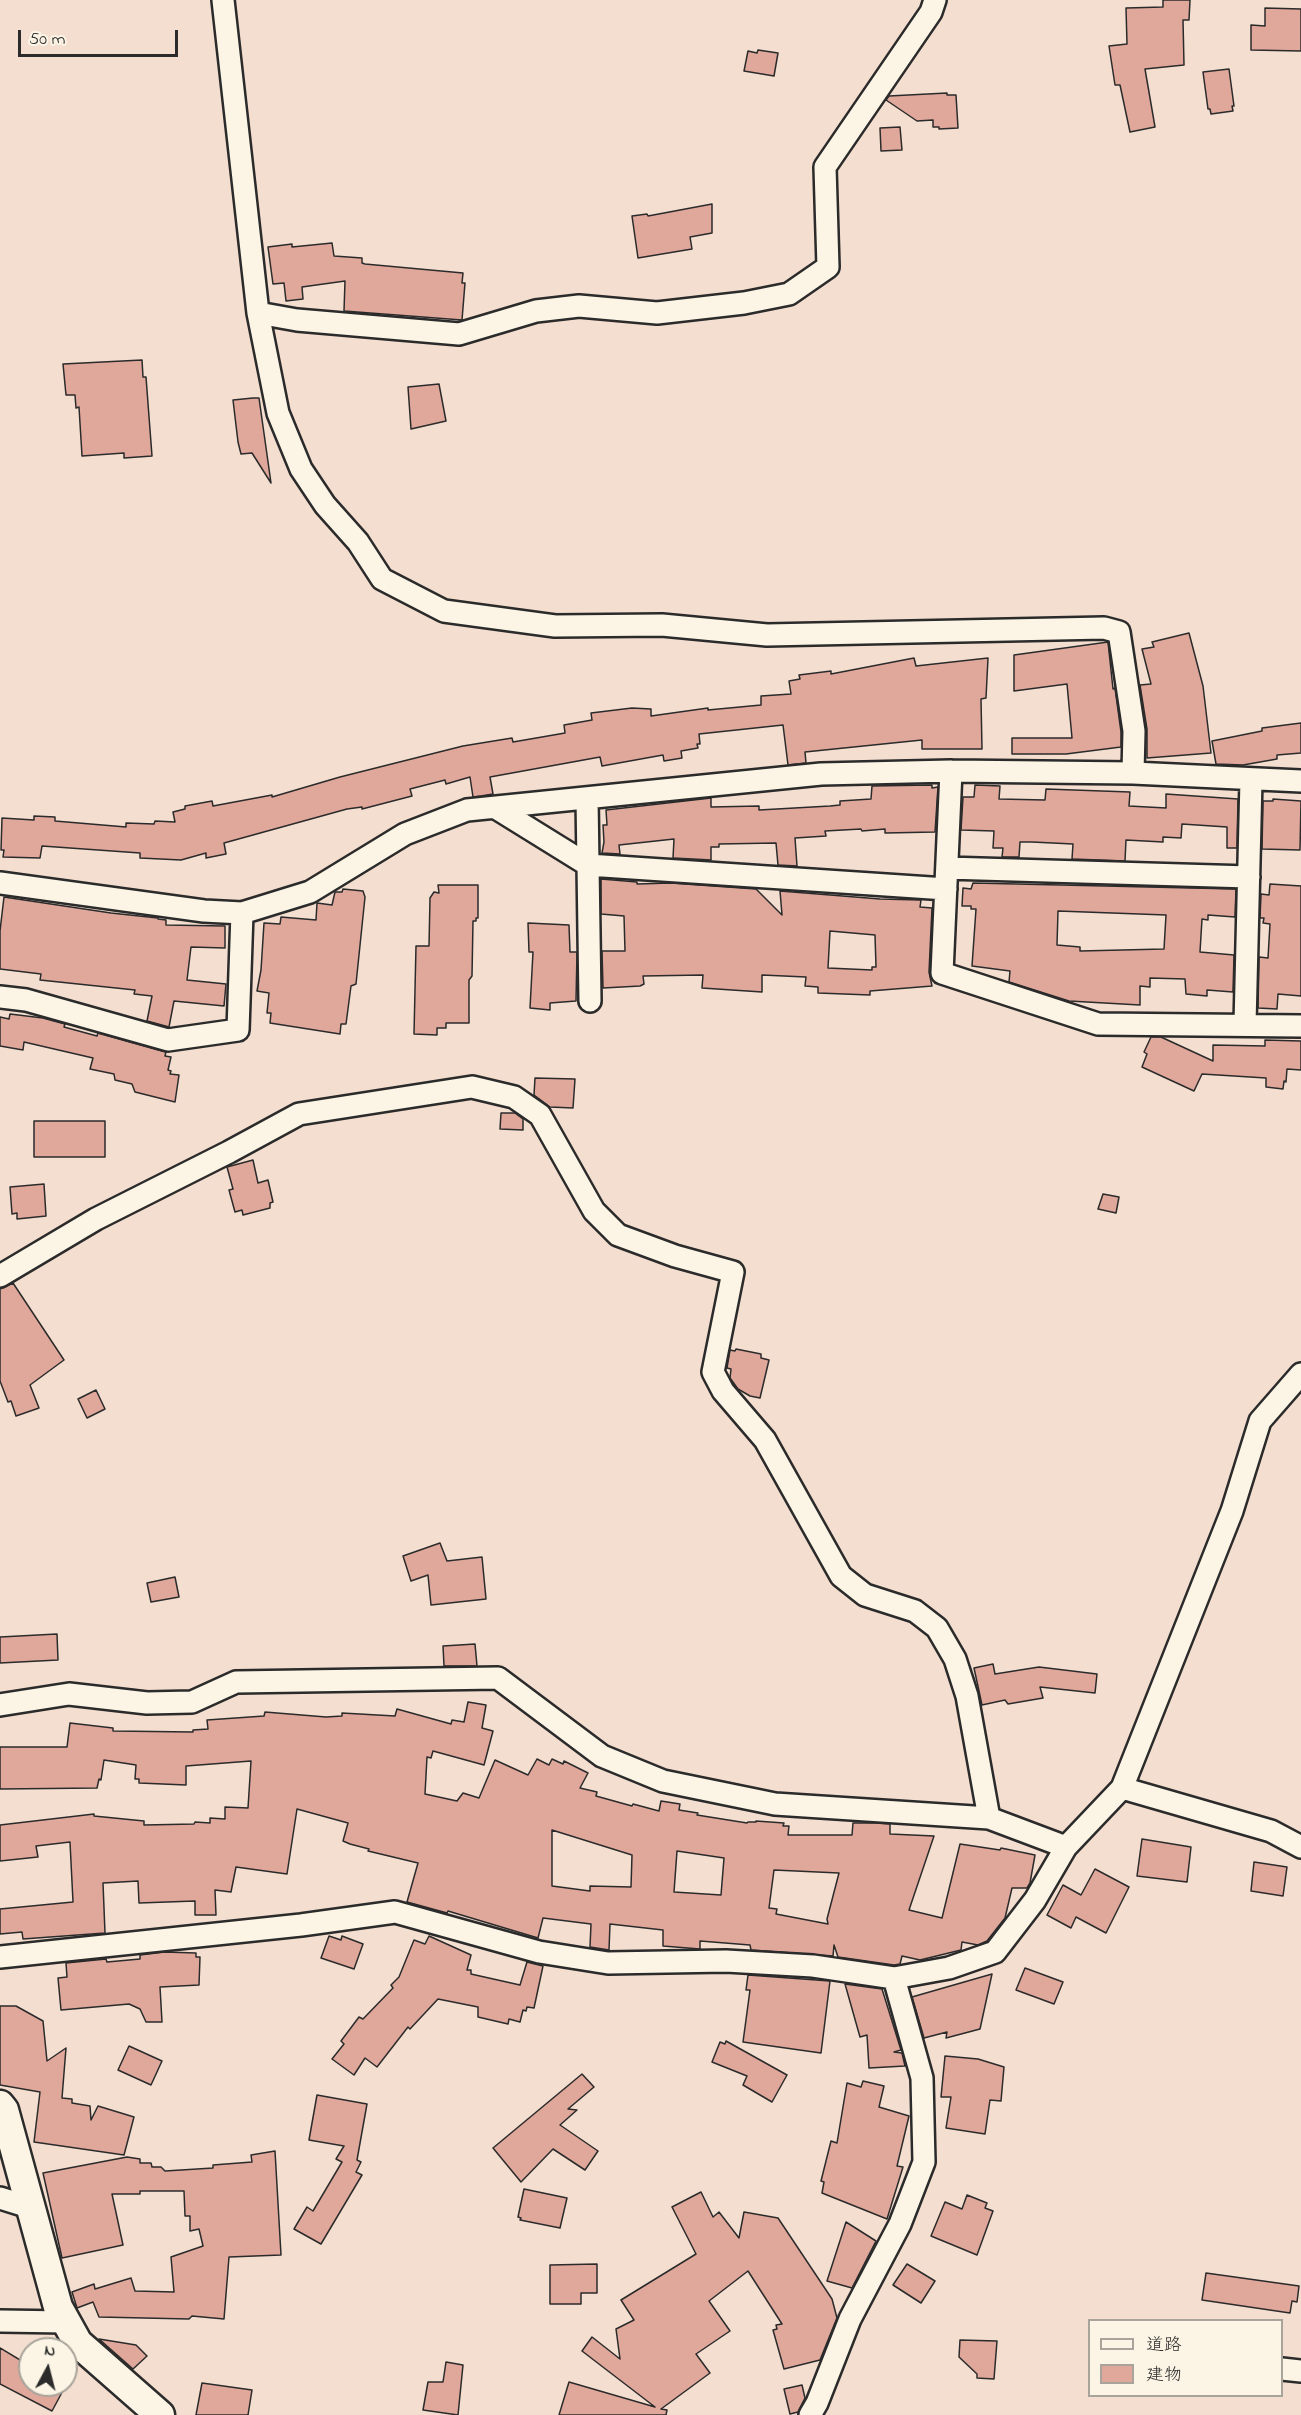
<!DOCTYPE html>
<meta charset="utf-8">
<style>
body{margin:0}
#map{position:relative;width:1301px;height:2415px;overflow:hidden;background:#f4decf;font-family:"Indie Flower","Klee One",sans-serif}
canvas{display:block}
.legend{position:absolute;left:1088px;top:2319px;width:195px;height:78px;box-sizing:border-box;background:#fcf5e5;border:2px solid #a8a49b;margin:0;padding:8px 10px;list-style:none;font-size:18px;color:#2b2b2b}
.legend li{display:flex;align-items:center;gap:12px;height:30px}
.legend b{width:30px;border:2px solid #a8a49b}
.north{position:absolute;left:18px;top:2337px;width:60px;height:60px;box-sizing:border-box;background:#fcf5e5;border:2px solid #a8a49b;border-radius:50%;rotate:7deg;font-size:16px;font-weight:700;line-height:24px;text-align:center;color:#2b2b2b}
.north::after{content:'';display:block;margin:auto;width:21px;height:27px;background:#2b2b2b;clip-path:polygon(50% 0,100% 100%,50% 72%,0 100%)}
.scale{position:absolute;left:18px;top:30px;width:160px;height:27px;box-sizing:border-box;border:3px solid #2b2b2b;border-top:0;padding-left:8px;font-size:18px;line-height:21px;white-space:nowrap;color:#2b2b2b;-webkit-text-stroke:4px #fcf5e5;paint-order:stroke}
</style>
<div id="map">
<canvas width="1301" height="2415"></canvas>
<ul class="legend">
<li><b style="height:8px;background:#fcf5e5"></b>道路</li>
<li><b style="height:16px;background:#e0a79b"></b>建物</li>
</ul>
<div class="north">N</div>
<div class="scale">50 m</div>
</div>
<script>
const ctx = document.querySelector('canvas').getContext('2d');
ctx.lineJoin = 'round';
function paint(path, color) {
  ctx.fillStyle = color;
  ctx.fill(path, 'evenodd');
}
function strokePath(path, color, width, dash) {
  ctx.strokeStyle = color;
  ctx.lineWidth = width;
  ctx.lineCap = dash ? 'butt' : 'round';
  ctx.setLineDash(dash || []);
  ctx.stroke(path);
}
const building = new Path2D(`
 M1163,0H1190L1189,20H1183L1184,65L1145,69L1155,127L1130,132L1120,85H1115L1109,46L1127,44L1126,8L1163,7Z
 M1265,8L1301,9V51L1251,50V25L1265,26Z
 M758,50L778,53L774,76L744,71L748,51L757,53Z
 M1229,69L1234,106H1232L1233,111L1211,114L1210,109H1208L1203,72Z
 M947,93V95H956L958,128L939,129V127H933V120L917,121L886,100L889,96Z
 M900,127L902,150L881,151L880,128Z
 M712,204V233L690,237L692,249L638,258L632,216L647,214L648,216Z
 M332,243L334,256L362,258V263L365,264L463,273L462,283H465L462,320L344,311L345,281L302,287L303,299L286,301L284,283L273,284L268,247L292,244V247Z
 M142,360L143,377H146L152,456L124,458V453L82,456L79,407L76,408L75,395H66L63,364Z
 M439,384L446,421L411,429L408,387Z
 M253,398H259L271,483L252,453L241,454L238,442L233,400Z
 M1189,633L1203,686L1211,753L1147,758V729L1140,685L1151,684L1142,649L1154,647L1152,642Z
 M1108,642L1113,689L1115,688L1121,732V747L1066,754H1012V738H1072L1067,684L1014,691V655Z
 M914,658L916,666L988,658L986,698L981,699L982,749H922V740L805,752L806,763L788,765L783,725L699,734L700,744H697L698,748L681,751L682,758L664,761L663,755L602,766L600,757L490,777L493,794L481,796L473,797L470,777L446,784L445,780L410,789L412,796L362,809V807L347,809L224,843L226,854L206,858V853L181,860L140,858V853L42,846L40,858L3,857L4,850H1L2,818L34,820V816L55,817V821L126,827V823L154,824L155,821L175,822L173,812L185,809V806L212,801L213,806L272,795V797L340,777L463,746L512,738L513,742L565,733L564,725L592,720L591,713L632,708L651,709V716L708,708V710L761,705V696L791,694L789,681L800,679L799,675L831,671V674Z
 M1301,723V753L1277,755V759L1243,765L1216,764L1212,741L1262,731V728Z
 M932,785V788L938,787L935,832L885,833V829L862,831L861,829L825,831L826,836L795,838L797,866L778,865L776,843L719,844V847H711V860L673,858L674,839L619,845L620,854L602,853L604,842L603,825H607L606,810L711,798V807L759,806V810L830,806L840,805V801L871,799L872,786Z
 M975,785L1000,786L999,799L1045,800L1046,789L1130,792L1129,806L1166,808V794L1238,799L1237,848H1227V827L1182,824L1181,838L1163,837V842L1126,840L1125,861L1072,859L1073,844L1032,842H1020L1019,857H1002L1003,848H993L994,831L961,830L963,797H974Z
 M1273,799L1301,801L1300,850L1262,849L1263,801H1273Z
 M601,879L637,882V884L671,883L756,889L782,915L780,891L880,899L921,900L920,907L932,908L929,972L932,986L870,991V995L818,993V987L805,986L806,977L762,975V992L702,988L703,975L643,976L644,984L640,986L603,988L602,951H625L624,916L601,914ZM830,931L875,935L876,967H872V970L828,968Z
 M973,883L1236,889L1235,917L1208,915V920L1202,919L1200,952L1234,955L1233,992L1207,990V996L1186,994L1185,979L1150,978V987L1140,986V1005L1069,1001L1009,982L1010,971L972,966L976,909H971V906H962L963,888L971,889ZM1058,911L1166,915L1164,949L1080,951V947L1057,945Z
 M1270,884L1301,886V996L1278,994L1277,1009L1258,1008L1259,957L1268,958L1270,924L1263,923L1264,918H1260L1261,894L1269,895Z
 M438,885H478V918H476V921H473L472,976L469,980V1023H446V1028H437V1035L414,1034L416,946H429L430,898L434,892L439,893Z
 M343,889L363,891L365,897L356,984L351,986L346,1024H341L340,1034L270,1023L271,1013H267L269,993L257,991L261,970L264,923L280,924L281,917L316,920L317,903L332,905L335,892H342Z
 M4,897L111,913L158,918V919L166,920V925L225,926V948L191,947L187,980L226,984L224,1006L174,1001L169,1027L147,1021L152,996L134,994L135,990L40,980L41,974L0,969V931Z
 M528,923L569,925L570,952H577L576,1001L550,1003V1010L530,1008L533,952H529Z
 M10,1014L43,1018L65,1024L64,1027L97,1036L98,1033L166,1052L165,1056L171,1057L168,1070L171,1071L170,1074L179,1075L175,1102L135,1092L132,1084L115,1080L114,1074L90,1069L93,1058L24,1042L23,1050L0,1046V1017L9,1019Z
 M1151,1037H1161L1213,1061V1045L1265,1046V1040L1301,1041V1070L1287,1069L1286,1082L1284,1081L1283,1089L1266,1087V1078L1202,1074L1194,1091L1142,1067L1147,1054L1144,1052Z
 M535,1078L575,1079L573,1108L550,1107L534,1095Z
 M501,1113H515L523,1119V1130L500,1129Z
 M34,1121H105V1157H34Z
 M253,1160L258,1183L268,1180L273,1202L270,1203V1208L243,1215L242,1210L235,1212L229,1190L233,1189L227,1167Z
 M44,1184L46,1216L17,1219V1213L12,1214L10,1187Z
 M1103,1194L1119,1197L1116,1213L1098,1209Z
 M13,1283L64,1360L30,1385L39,1408L16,1416L11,1401L8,1402L0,1381V1289Z
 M736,1349L761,1354V1358L769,1360L760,1398L750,1396L738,1389L730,1378L731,1369L727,1368L730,1350L735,1351Z
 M96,1390L105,1409L87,1418L78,1399Z
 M440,1543L447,1561L482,1557L486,1599L431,1605L428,1575L411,1581L403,1556Z
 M175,1577L179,1597L151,1602L147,1583Z
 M57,1634L58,1660L0,1663V1637Z
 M475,1644L477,1666H444L443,1646Z
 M993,1664L995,1674L1039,1667L1097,1674L1095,1693L1040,1687L1043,1698L1008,1704L1005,1700L982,1705L974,1668Z
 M468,1702L486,1705L482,1728L493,1731L484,1765L433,1751L431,1758L427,1757L425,1794L457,1801L463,1793L479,1798L495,1760L528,1775L537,1759L549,1765L552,1759L563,1764L564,1761L588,1773L580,1788L597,1792L596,1796L632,1806L633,1804L659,1811L661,1801L680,1804L679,1810L698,1813L697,1815L747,1823L748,1822H756V1821L784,1823L783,1826H789L788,1835H852L853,1823H876L890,1824V1834L934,1836L909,1910L942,1918L960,1844L1000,1850L1001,1848L1035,1855L1030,1883L1027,1888H1012L1005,1918L987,1941L978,1945L962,1942L961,1950L920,1960L902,1956L900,1964L894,1965L838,1957L834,1945L833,1956L751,1950L750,1945L700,1941V1949L663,1946V1930L610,1924L609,1950L590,1947L591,1924L543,1918L538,1938L448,1911L447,1913L407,1902L418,1863L368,1851L369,1849L350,1844L343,1841L348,1823L297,1809L287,1874L236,1867L231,1892L215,1890L216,1915H195V1901L139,1903L138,1881L103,1883L105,1933L23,1939L22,1932L0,1934V1909L73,1902L70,1842L36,1846L38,1857L0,1861V1825L94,1814V1816L144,1821V1825L194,1824L195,1822L210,1823V1818L225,1819V1807L248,1808L251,1761L186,1766V1785L139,1783V1779H135L136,1765L104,1760L101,1780L99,1779L97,1788L0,1789V1747H67L70,1723L113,1728V1731L193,1732V1730L208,1729L207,1720L264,1716L265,1712L326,1717L342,1716V1713L395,1716L397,1709L451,1724L452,1720L464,1722ZM552,1830L632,1855L631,1887L590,1886V1891L552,1886ZM677,1851L724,1858L721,1895L674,1892ZM774,1870L839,1873L827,1919L828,1924L776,1914L777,1909L769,1908Z
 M1142,1839L1191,1847L1187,1882L1137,1876Z
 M1254,1862L1287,1867L1283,1896L1251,1891Z
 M1095,1869L1129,1887L1106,1933L1076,1917L1071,1928L1047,1915L1063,1885L1081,1895Z
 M329,1936L341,1940L342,1936L363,1944L354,1969L321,1958Z
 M429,1936L471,1955L467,1970H471V1974L520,1985L527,1962L543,1966L534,2008L527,2007L526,2011L523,2010L520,2022L509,2019L508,2024L478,2017V2007L438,1999L410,2029L408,2027L377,2067L365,2058L354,2075L332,2059L344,2044L341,2041L359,2017L363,2019L393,1988L391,1985L399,1977L414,1940L425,1944Z
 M164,1952L196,1953V1957H200L199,1985L160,1987L162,2022H146L140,2009L129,2004L61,2010L58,1978L67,1977L66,1963L106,1959L107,1962L140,1959V1955Z
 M1025,1968L1063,1982L1054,2004L1016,1990Z
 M992,1974L980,2029L946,2038L947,2032L924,2038L912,1997Z
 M748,1975L830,1981L821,2053L743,2042L750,1990H746Z
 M845,1984L882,1989L901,2050L894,2052L902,2053L905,2066L869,2068L867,2035L860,2037Z
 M0,2006H16L43,2021L47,2061L66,2048L62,2098L72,2099V2103L90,2106L91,2120L98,2106L134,2117L124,2155L34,2142L40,2092L0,2085Z
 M726,2041L787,2075L772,2102L743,2085L747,2076L712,2062L720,2042L725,2044Z
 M129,2046L162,2061L151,2085L118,2070Z
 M945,2056L978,2059L1004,2067L1001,2101L990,2100L985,2134L946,2128L951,2097H941Z
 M582,2074L594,2087L568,2109L577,2110L560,2125L598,2151L585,2170L553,2149L521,2182L493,2148Z
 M863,2081L884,2086L879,2107L909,2116L897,2166L903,2167L887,2219L822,2193L824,2182L821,2181L831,2141L837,2143L847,2083L861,2087Z
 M317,2095L367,2104L357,2160L361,2162L356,2172L362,2175L321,2244L294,2229L307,2207L313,2211L342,2162L336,2159L344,2146L309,2140Z
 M275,2151L281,2255L229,2257L224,2319L192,2316L189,2319L99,2317L93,2302L77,2308L72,2292L94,2284L95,2289L131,2278L135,2291L174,2292L171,2257L203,2246L199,2229L190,2231V2216H185L184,2191H140V2194H112L123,2245L62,2258L43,2173L127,2157L140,2159V2163H151L152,2167H161L165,2171L213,2168V2165L252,2162L251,2155Z
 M524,2189L567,2198L560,2228L520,2220L521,2218L518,2217Z
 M701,2192L713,2217L719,2212L739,2238L744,2212L778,2218L832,2299L837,2318L820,2360L784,2369L773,2330L777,2329L776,2325L782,2324L748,2271L709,2301L730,2331L696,2354L710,2373L661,2409L667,2410L666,2415H559L569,2382L655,2407L582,2351L592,2337L620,2359L616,2329L634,2320L621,2300L696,2254L672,2207Z
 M967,2195L987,2203L985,2208L993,2211L977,2255L931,2236L945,2202L962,2209Z
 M846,2222L876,2241L852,2288L827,2281Z
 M597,2264V2293H581V2304H550V2265Z
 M907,2264L935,2281L921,2303L893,2285Z
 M1206,2273L1299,2286L1297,2302L1292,2301L1290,2313L1202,2300Z
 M99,2339L136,2345L147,2356L133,2369Z
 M960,2340L997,2341L994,2379L977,2378V2374L959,2357Z
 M0,2348L30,2366V2385H66L52,2411L0,2384Z
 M446,2362L463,2365L458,2415L423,2410L428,2382H443Z
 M202,2383L252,2390L248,2415H196Z
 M802,2385L805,2398L798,2412L790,2414L784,2389Z`);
paint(building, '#e0a79b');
strokePath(building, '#2b2b2b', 1.5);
const minor = new Path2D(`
 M223,0L258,313L278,413L301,469L325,505L358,542L382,579L444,611L555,626L662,625L767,635L1104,628L1119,632L1134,731L1133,773
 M258,313L297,320L459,334L536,311L579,306L657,313L744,303L789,294L828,267L825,167L931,12L935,0
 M951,771L942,973L1098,1024L1301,1026
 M587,798L588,865L946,889
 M496,808L588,865L590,1001
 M947,868L1249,877
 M0,883L204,911L242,913L310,892L405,834L467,810L821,774L951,771L1133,773L1301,781
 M0,997L26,1000L168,1040L238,1030L242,913
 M1245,1024L1251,780
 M0,1276L96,1219L229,1152L299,1114L472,1087L514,1097L540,1115L594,1211L618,1235L675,1256L733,1272L713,1372L723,1391L765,1440L841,1576L865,1595L915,1611L937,1628L955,1659L967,1696L989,1818
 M0,1705L69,1694L147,1703L192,1702L236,1682L498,1678L602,1756L663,1781L775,1804L989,1818L1066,1847
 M1122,1788L1271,1831L1301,1847
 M0,1957L301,1925L395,1912L539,1952L608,1963L726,1961L813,1966L894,1978L949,1968L995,1952L1035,1900L1066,1847L1122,1788L1232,1511L1260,1421L1301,1374
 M0,2198L29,2207
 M0,2321L66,2322
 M1282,2369L1301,2371
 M810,2415L817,2403L850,2319L900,2224L924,2162L922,2078L894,1978`);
const secondary = new Path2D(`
 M0,2105L4,2110L58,2307L78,2343L160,2415`);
strokePath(minor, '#2b2b2b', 26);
strokePath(secondary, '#2b2b2b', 33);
strokePath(minor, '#fcf5e5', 21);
strokePath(secondary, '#fcf5e5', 28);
</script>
